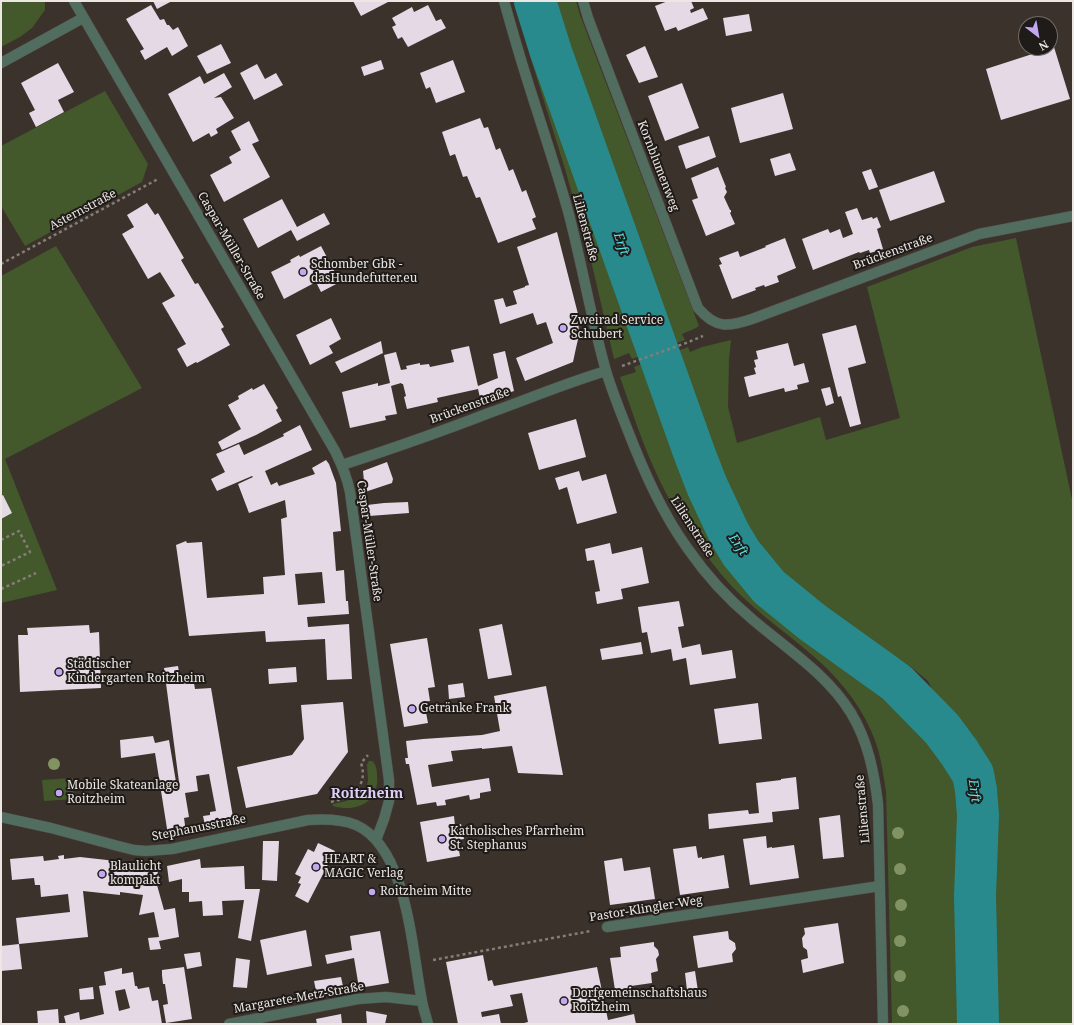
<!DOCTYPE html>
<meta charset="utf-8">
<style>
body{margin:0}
#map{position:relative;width:1074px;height:1025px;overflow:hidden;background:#3c322c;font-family:"Noto Serif",serif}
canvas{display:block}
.frame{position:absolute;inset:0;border:2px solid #ede7e3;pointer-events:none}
.north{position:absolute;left:1018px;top:16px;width:40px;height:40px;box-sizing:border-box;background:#1f1b18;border:1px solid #716d69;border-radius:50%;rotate:149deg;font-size:11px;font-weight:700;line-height:16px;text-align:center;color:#ede7e3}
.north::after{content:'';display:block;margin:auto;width:14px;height:18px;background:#c2a8f2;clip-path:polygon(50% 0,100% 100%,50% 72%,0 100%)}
</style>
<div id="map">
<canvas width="1074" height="1025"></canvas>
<div class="frame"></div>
<div class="north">N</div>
</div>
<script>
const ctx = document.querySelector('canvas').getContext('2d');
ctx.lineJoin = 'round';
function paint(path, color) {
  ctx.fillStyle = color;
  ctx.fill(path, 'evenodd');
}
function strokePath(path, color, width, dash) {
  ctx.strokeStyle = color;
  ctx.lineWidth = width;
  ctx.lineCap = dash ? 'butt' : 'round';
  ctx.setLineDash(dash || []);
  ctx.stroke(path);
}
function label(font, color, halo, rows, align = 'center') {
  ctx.font = font + ' "Noto Serif",serif';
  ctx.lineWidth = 4;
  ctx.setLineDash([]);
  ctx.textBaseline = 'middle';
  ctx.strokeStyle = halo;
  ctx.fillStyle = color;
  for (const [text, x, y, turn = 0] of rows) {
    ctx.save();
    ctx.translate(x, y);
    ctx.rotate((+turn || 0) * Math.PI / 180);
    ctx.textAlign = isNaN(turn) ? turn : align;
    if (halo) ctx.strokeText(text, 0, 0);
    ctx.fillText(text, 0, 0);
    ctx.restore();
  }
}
paint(new Path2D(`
 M1,1H45V10L32,28L20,37L1,47Z
 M513,1H526L534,29L566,127L594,197L618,261L631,300L651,352L632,359L629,353L614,359L592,265L565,169Z
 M543,1H576L580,15L699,326L696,328L682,334L685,340L671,345L660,319L628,229L611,196L558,35L547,14Z
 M105,91L148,164L142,182L25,246L1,206V146Z
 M1016,238L1073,504V1024H986L984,927L982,908L989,813L988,792L986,779L983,771L963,728L940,706L928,681L911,667L899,659L849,633L824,616L780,583L767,571L750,550L739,531L726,501L708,459L688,400L667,355L688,347L690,352L702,347L731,340L729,360L728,407L737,443L820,417L826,440L900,418L867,287L972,247Z
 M56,246L142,388L5,459L57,590L1,603V276Z
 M650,361L662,395L700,498L712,523L726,547L739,564L760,587L782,610L814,635L831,647L871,680L929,735L948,756L961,771L965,786L967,821V886L971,1024H892L886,791C883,774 881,755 874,738C862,706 838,677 812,655C781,628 747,606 721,574C701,550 683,523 667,495C647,458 634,417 620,377L636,372L634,367Z
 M369,761H372C376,764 377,770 377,775C380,802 357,813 333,806V804C347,801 366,798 368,780C368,775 367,769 367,764Z
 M73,778L74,799L44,801L42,780Z`), '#43582b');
strokePath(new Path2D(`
 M535,1L551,52L695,455L707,486L729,533L741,553L769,587L812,622L897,683L942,729L959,752L973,774L976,790L978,815L975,896L978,1024`), '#288a8d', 42);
paint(new Path2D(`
 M153,1H172L157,9Z
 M353,1H390L361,16Z
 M668,1H691L694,8L690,10L691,13L703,8L708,19L678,31L676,27L665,31L655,6Z
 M151,5L160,20L164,19L167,25H169L173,30L178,27L188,46L172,56L167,47L145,60L140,51L144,49L126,19Z
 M428,5L436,21L441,19L446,28L408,47L402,37L398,39L392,27L396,25L392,18L412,7L414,12Z
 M749,14L752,31L726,36L723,18Z
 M221,44L231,63L207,74L197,56Z
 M645,46L658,77L639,83L626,55Z
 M1054,47L1070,99L1001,120L986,69Z
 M381,60L384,69L364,76L361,67Z
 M453,60L465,92L436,103L430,87L426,89L420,73Z
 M58,63L74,92L58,100L64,112L36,127L29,113L35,110L21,83Z
 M257,64L265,79L276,73L283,85L254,100L240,73Z
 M224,73L232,87L214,98L221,97L234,118L216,129L218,133L211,137L209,133L193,142L168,94L200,76L204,84Z
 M682,83L699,128L665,141L648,96Z
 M783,93L793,129L740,143L731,108Z
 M480,118L484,128L488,127L496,150L500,148L509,171L513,169L522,192L526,190L536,217L532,219L536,229L498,243L480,197L476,198L467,176L463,177L455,154L450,156L442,132Z
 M249,121L259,141L252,144L270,177L224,202L210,175L232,163L229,157L241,150L231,131Z
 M709,136L716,157L686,169L678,146Z
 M790,153L796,170L775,176L770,159Z
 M718,167L726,187L725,188L727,192L724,197L730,210H731V212L730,213L735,224L706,236L692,200L698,198L691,178Z
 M871,169L878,187L869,190L862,172Z
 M934,171L945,202L890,221L879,190Z
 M282,199L297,227L324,213L330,224L297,241L291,230L258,248L243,219Z
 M147,203L155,215L158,213L184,258L181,260L195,284L198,283L224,327L221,329L230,345L197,363L196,362L187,367L177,349L186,344L162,303L175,296L160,272L148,279L122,234L134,227L127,215Z
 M857,208L862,220L872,217L873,219L877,217L881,227L877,229L883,249L870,253L869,250L860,253L859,252L813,270L802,239L828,229L830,233L840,229L843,238L853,234L845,212Z
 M557,232L578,314L579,335L576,348L573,362L525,381L516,358L553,343L546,322L537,325L533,313L500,324L494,300L503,298L506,307L517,304L513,291L525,287V286L529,285L517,247Z
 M785,238L796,268L777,276L779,282L765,287L764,285L755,288L756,290L732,299L719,265L722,264L719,258L738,251L740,257L766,247L765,246Z
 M321,246L340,282L321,292L316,282L284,299L271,272L291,262L290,260L299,255L300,257Z
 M331,318L341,339L329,346L333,353L310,365L296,335Z
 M856,325L866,363L848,368L861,424L850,427L841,396L838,397L822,334Z
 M381,341L383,353L341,373L335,362Z
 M788,343L794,366L804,363L809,382L797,385L798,389L785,392L784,388L749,397L744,377L756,374L754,368L756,367L754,360L758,359L756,351Z
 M469,346L478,386L498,378L493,354L505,351L514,391L481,402L478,389L437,398L438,402L407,409L404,397L406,396L403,384H402L401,383L391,386L397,414L385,416L386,420L350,428L342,392L378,383V386L390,383L384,355L396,352L401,370L407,369L406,366L420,363V365L429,364L430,367L454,362L451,350Z
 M264,384L278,408L276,410L282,421L256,435L222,450L218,442L241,429L228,405L239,399L238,396L252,388L253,390Z
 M830,387L834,403L826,406L821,389Z
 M576,419L586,457L539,470L528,433Z
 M300,425L312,450L265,471L271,485L277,482L279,486L315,474L312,468L326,460L329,464L336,483L341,531L333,532L336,571L344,570L346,601H348L349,614L307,617L308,627L349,624L352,679L327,680L325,639L266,642L265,631L189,636L176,545L186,541L187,543L202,542L207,598L264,594L263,577L285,575L281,519L287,517L285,500L249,513L238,484L253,477L252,476L217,491L211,479L225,472L216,454L239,444L244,455L284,436L283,434ZM322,572L325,603L298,605L295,574Z
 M387,462L393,479L392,483L365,492L363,471Z
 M579,471L582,481L606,474L617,513L577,524L567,487L559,490L555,478Z
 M3,495L12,513L1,519V496Z
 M408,502L409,513L369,516L367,505L384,503Z
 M610,543L612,554L642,547L649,583L621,589L623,599L597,604L595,592L600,591L594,560L587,561L585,549Z
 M679,601L684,626L678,627L682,648L700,644L702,655L732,650L736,678L690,685L686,658L673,661L671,649L651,653L647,632L642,633L638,607Z
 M502,624L512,675L488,679L479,629Z
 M89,625L90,633L99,632L101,688L20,692L18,635H28L27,628Z
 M427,638L435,687L428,688L430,701L424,702L428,723L404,727L390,644Z
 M641,642L643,654L602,660L600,649Z
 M178,666L180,679L193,677L195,689L211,688L234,823L206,830L203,816L210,815V812L216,811L209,774L196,776L198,791L185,793L189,817L184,818L186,832L168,835L155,753L121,758L120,740L153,736L155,743L169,740L176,782H179L164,668Z
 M296,667L297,682L269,684L268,669Z
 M463,683L465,697L449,699L448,685Z
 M546,686L563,775L518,773L512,746L482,749V748L451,751L453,761L428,765L432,787L489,778L491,791L480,793V798L470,800L469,795L445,800L446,805L437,806L436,802L417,805L409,764H406L405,758H408L406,741L423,739L482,735L500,731L494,696Z
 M343,702L348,752L317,794L246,808L237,767L292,755L304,739L301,705Z
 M758,703L762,739L719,744L714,709Z
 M796,777L799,809L772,812L773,822L709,829L708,814L748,810L749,814L759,813L756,783L781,780V779Z
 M840,815L844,857L823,859L819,818Z
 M454,816L455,826L461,824L464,839L457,840L460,856L427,862L420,822Z
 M766,836L767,848L772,847V848L794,845L799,878L750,885L743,839Z
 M263,841H279L277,881L262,880Z
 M318,843L335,851L308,903L295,896L301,884L298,883L301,877L295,874L308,849L314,852Z
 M696,846L698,858L702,857V859L724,855L729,888L680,895L673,849Z
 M64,855V859L80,857L134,863L135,861L139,862V864L148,865L147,869L158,868L157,885L164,910L175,908L179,937L159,941L161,949L150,950L148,938L159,937L154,912L139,915L143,895L120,892V895L83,891L88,937L19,944L16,918L70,912L68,894L41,897L40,885H35L34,878L12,880L10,859L43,856L44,861L59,859L58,856Z
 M622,858L624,871L650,867L655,899L610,905L604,861Z
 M200,859L201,868L244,866L245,889H260L251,941L238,938L244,900L222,901L223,915L203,916L202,901L189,902V892H182V879L169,882L167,866Z
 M838,923L844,963L803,973L801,960L808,958L807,950L803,947L802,938L805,934L804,928Z
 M306,930L312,966L267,975L260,940Z
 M380,931L389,983L359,988L354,958L327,964L325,955L352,950L350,936Z
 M728,931L729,939L735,943L736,949L732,954L733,962L698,968L693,936Z
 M654,942V946L658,950L659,955L656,959L658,971L651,973L652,983L631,986L632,988L615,990L610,958L621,957L620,947Z
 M19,944L22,969L1,971V946Z
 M200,952L202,966L187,969L184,954Z
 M483,955L488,981L492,980L494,986L597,967L608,1020L634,1014L636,1024H520L528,1022L522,993L510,995L513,1006L481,1012L482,1017L499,1014L501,1024H458L446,962Z
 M236,958L250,960L247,988L233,987Z
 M184,967L192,1019L166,1023L163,1005L168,1004L165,984H163L162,975V970Z
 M122,968V974L133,972L135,986H137L138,989L149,987L152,1001L158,1000L162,1024H66L64,1016L79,1012L80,1020L104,1014L99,986L106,985L104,972ZM125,989L130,1008L119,1011L115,991Z
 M695,971L699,998L688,999L685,973Z
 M341,977L344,991L317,996L314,981Z
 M93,987L94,999L80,1000L79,989Z
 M58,1009L59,1024H38L37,1011Z
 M366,1011L387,1015L385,1024H367Z
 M341,1014L342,1024H317L316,1019Z`), '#e4d9e5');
const minor = new Path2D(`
 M74,1L335,451C342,465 347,477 350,492L389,780V801L384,819L376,840
 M504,1C511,26 518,51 526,76C540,121 555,165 568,211C582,264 591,318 606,371C612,391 620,411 628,431C644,472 662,513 688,549C706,575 728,599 752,619C787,649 827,674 851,713C868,741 874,772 878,804L883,1024
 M583,1L588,18L698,308C716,329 728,327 752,319L979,234L1073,216
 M1,63L83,18
 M342,465C391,449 440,432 489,413C528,399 566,383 606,371
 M1,817L51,828L118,846L134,850L146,851L172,849L308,820C323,819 341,819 356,825C408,848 412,952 422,1001C423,1008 426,1016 428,1024
 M607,927L880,886
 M229,1024L358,999L386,997L422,1001`);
strokePath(minor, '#584f49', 11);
strokePath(new Path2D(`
 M1,264L158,179
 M622,366L686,343L703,336
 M1,540L19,531L30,552L1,566
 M1,589L36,573
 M331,802C334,801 337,800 340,800C358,794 367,781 361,763L368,755
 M433,960L591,931`), '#857d78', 2.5, [3, 3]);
strokePath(minor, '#506d60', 10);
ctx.fillStyle = '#819362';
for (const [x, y] of [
 [54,764],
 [898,833],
 [900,869],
 [901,905],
 [900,941],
 [900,976],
 [903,1011]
]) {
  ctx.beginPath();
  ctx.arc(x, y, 6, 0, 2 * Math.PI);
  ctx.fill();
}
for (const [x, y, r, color] of [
 [303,272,4,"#c2a8f2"],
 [563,328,4,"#c2a8f2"],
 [59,672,4,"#c2a8f2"],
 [412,709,4,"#c2a8f2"],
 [59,793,4,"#c2a8f2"],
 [442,839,4,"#c2a8f2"],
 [316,867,4,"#c2a8f2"],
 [102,874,4,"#c2a8f2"],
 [372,892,4,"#c2a8f2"],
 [564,1001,4,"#c2a8f2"]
]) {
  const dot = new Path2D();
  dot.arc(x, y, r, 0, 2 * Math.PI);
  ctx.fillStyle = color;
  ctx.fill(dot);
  strokePath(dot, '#1f1b18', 1.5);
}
label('12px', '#ede7e3', '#1f1b18', [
 ["Kornblumenweg",658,166,69],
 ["Asternstraße",83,210,-28],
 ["Lilienstraße",585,228,75],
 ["Caspar-Müller-Straße",231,246,60],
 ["Brückenstraße",893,252,-20],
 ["Brückenstraße",470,406,-20],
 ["Lilienstraße",692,527,57],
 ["Caspar-Müller-Straße",369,541,82],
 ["Lilienstraße",863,809,-95],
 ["Stephanusstraße",199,828,-11],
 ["Pastor-Klingler-Weg",646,909,-9],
 ["Margarete-Metz-Straße",299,998,-10]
]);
label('12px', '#ede7e3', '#1f1b18', [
 ["Schomber GbR -",311,265],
 ["dasHundefutter.eu",311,279],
 ["Zweirad Service",571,321],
 ["Schubert",571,335],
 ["Städtischer",67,665],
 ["Kindergarten Roitzheim",67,679],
 ["Getränke Frank",420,709],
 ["Mobile Skateanlage",67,786],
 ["Roitzheim",67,800],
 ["Katholisches Pfarrheim",450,832],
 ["St. Stephanus",450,846],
 ["HEART &",324,860],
 ["MAGIC Verlag",324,874],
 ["Blaulicht",110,867],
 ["kompakt",110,881],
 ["Roitzheim Mitte",380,892],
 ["Dorfgemeinschaftshaus",572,994],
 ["Roitzheim",572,1008]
], 'left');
label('italic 13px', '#59e2e7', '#1f1b18', [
 ["Erft",621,244,71],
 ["Erft",738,545,55],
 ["Erft",974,791,82]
]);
label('bold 14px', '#ded0fa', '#1f1b18', [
 ["Roitzheim",367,794]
]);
</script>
